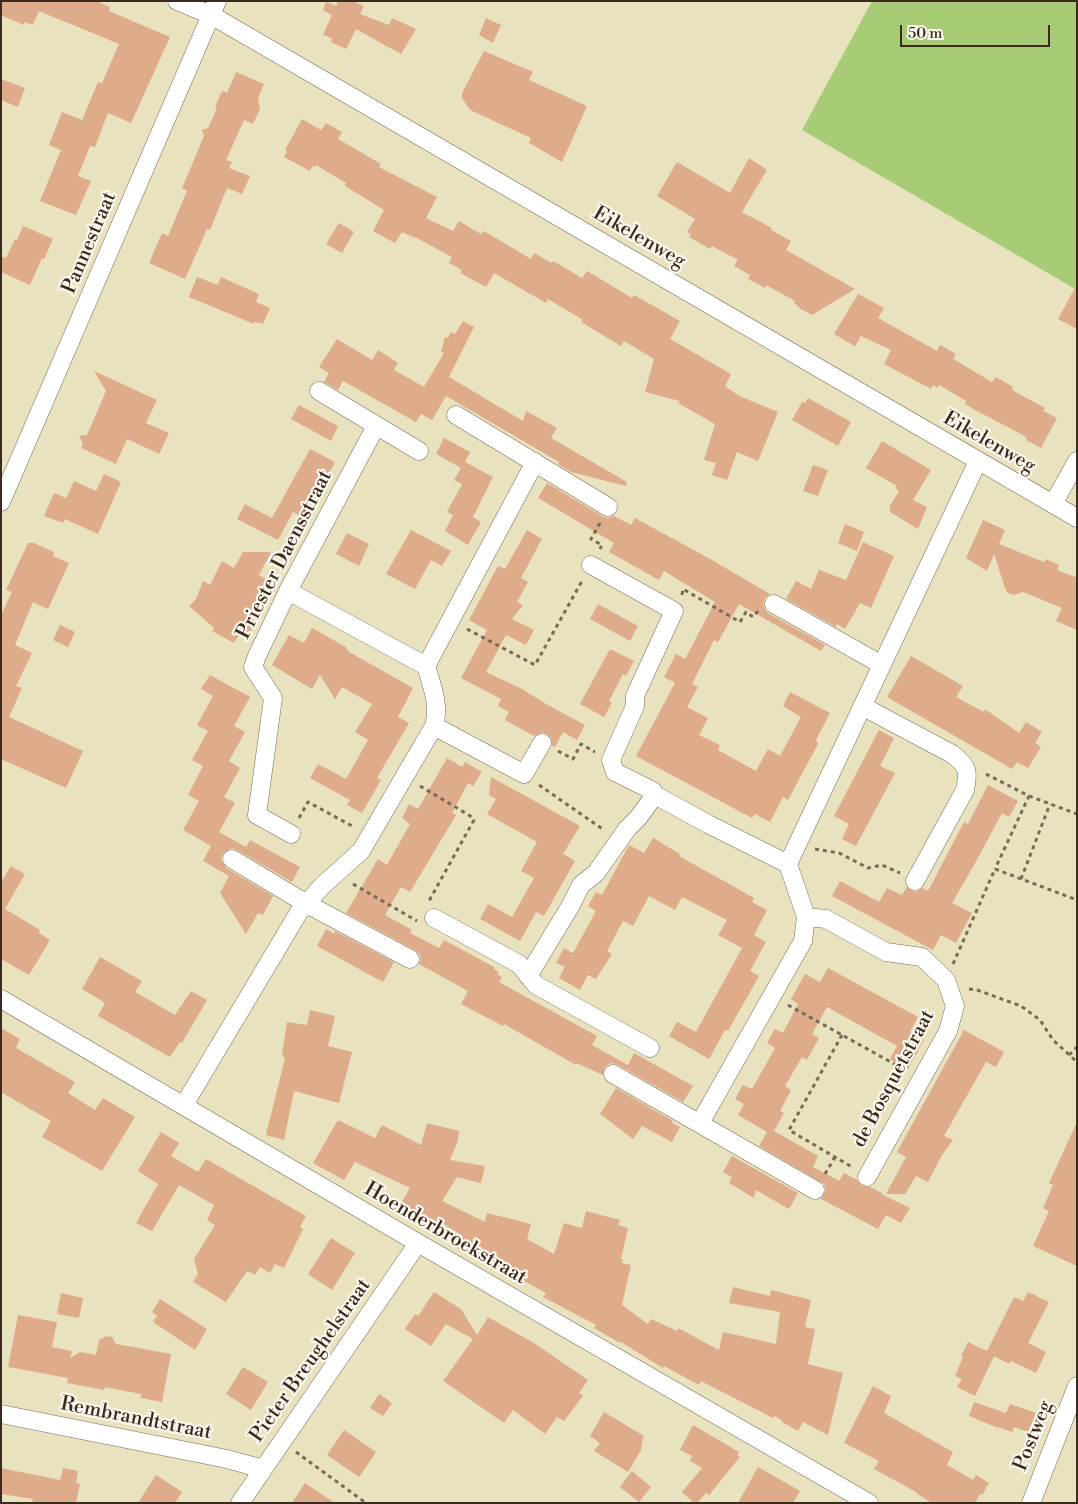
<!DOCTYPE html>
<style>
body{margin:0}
#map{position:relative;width:1078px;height:1504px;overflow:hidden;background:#e9e2bf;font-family:"Libre Bodoni",serif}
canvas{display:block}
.frame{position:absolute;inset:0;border:2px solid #3b2a1e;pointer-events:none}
.scale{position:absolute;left:900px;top:25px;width:150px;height:22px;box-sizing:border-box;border:2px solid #3b2a1e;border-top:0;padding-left:6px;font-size:15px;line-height:18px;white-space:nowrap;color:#3b2a1e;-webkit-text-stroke:4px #fbf7ec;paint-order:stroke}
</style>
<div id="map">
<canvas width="1078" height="1504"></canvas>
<div class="frame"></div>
<div class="scale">50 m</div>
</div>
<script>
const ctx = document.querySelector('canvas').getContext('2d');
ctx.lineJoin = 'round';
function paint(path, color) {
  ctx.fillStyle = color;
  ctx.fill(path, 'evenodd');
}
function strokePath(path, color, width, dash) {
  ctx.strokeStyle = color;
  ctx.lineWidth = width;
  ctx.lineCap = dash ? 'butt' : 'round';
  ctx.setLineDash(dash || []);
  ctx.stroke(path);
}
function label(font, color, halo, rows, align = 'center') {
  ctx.font = font + ' "Libre Bodoni",serif';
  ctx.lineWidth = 4.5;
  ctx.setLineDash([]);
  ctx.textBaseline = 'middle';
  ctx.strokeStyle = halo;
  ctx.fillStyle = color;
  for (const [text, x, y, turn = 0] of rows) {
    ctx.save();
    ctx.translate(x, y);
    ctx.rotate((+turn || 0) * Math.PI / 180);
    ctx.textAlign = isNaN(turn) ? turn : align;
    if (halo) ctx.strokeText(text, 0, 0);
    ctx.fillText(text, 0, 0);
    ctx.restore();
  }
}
paint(new Path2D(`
 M872,1H1077V290L802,130Z`), '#a8cc75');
paint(new Path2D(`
 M1,1H97L110,7L109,11L170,37L131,123L108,113L95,147L90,146L78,176L91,181L76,215L40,201L61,150L49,145L62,112L82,120L98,82L102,83L119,44L39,11L33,25L25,22L24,25L1,15Z
 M338,1H353L364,6L360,14L389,25L392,18L416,29L401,54L356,29L346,49L331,42L332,38L323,35L332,15L323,10L326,2L336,6Z
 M486,18L501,25L493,43L479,35Z
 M484,51L533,72L529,80L587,106L562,162L529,143L531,138L470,110L462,98V93Z
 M236,72L264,84L258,98L260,109L253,124L244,120L226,160L232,162L229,168L250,176L242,194L227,188L210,230L207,229L185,279L149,263L162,233L168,236L187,191L182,188L204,136L202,130L208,128L217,108L215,107L222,91L227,93Z
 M1,79L25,88L18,107L1,100Z
 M302,119L321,130L326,123L342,132L338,139L381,164L379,167L437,197L426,218L453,231L459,221L481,234L484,231L531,259L534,253L552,263L553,261L582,278L587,271L632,298L634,295L680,321L670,339L731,374L725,386L739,396L778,412L758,461L737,452L727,480L712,475L716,463L704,460L715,424L678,403L680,401L645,392L654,359L624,341L621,346L581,322L583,320L548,299L546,303L494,273L486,287L460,273L462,270L449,263L452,257L415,237V238L402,232L395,243L373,231L384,210L345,186L346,183L316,165L315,167L312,166L310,171L284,157L287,151L285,150Z
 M749,158L767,170L742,212L772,228L771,230L791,241L786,250L855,289L812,315L799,308V307L794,303L795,301L766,285L765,288L748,279L750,275L734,266L738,260L712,246L710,249L689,237L691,234L687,232L695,219L657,196L677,162L730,193Z
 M339,223L354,232L342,253L326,244Z
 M23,226L53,239L44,259L42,258L30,285L1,272V256L6,258L15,239L17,240Z
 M197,277L218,285L221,277L259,294L256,302L270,308L263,324L255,322L254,324L189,297Z
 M1077,284V329L1058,319Z
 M858,294L884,308L878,318L937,351L940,345L956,354L953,359L992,382L996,377L1013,387L1012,390L1045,408L1043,411L1057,418L1041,448L1026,440L1027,438L1021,434L975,410L965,404L966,401L939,385L937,388L933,385L931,389L884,364L891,350L861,336L855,346L834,334Z
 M463,321L474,327L449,377L523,421L526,411L557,428L551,438L627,482L626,486L571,472L558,464L559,462L446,396L432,420L421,414L416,422L343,381L338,390L324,382L329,373L319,367L337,339L372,360L378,350L398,363L394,370L424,387L444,353L441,352L445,337L448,338L451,332L455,334Z
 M94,371L157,400L146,423L169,433L159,454L127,439L116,464L81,448L83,443L79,436L87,435L106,391Z
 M808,398L851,422L838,446L792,420L802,402L805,403Z
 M299,405L338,426L331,441L291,419Z
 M444,438L470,452L465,462L493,477L473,517L481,522L468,545L445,531L453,515L447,512L462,484L454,480L461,468L436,454Z
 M882,441L931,470L913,500L927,507L918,529L890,512V506L899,491L895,488L897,486L866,468Z
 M310,449L335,462L305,518L293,512L278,540L237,519L245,504L272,518Z
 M813,465L828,470L818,496L803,491Z
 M104,474L121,482L98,534L65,519L63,523L44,516L54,493L66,498L74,481L96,491Z
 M547,483L602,516L608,518L614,516L631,525L635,518L712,560L770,594L765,598L763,604L765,609L768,613L825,645L821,651L739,604L718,642L714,640L692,684L698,687L687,707L708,718L699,735L720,745L718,750L756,771L768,749L780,756L801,717L783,706L790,692L830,713L816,740L818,744L788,800L783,797L770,822L755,814L752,818L636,756L675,683L664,677L676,654L685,659L715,602L664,571L659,580L609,552L614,543L538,498Z
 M983,520L1005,530L999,544L1044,562L1046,559L1059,565L1057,570L1075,577L1077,573V630L1056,621L1062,608L1023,592L1014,595L1010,594L1006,591L994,554L987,571L966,558Z
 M845,524L864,532L857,551L838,543Z
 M411,530L451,551L442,566L431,560L415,589L386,574Z
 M527,530L542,539L521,578L528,582L517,602L523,605L512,619L534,630L526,645L506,635L486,672L522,689L546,704L585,725L577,740L563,732L555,747L552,746L551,738L547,734L542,732L534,736L505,720L509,712L498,706L501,699L461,678L487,630L469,620L498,566L505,569Z
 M347,533L369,544L359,566L336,554Z
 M863,542L894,556L871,608L860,603L845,629L837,624L836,627L786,599L796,581L811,589L819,570L846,580Z
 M28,543H34L54,552L53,556L69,563L48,609L33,602L15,645L32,653L16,686L22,688L9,717L83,751L66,788L1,759V615L12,592L6,590Z
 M243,552H271L259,575L267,580L248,617L257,621L249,635L241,631L234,643L212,631L214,628L189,606L196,599L203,581L210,585L222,561L234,568Z
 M598,604L638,626L630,641L590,619Z
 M60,625L75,632L68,647L53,640Z
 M312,628L346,647L349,652L413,688L398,717L409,723L377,778L381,780L362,813L347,805L350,800L310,778L318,764L346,779L368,740L355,732L372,704L342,687L335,699L320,675L312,689L272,665L289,635L304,643Z
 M610,649L634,661L626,676L623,674L609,701L612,703L604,717L580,704Z
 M911,656L963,686L956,697L984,712L985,709L1019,733L1026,722L1042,732L1035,743L1041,747L1028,768L1017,762L1012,769L887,697Z
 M210,675L250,697L234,726L245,732L229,761L240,768L224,797L235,803L219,832L246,847L250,840L300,867L292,882L237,850L232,848L223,853L221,859L226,868L273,896L263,915L258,913L246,934L220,893L229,876L203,861L211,846L183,830L199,801L188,795L203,766L192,760L208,731L197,725L213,696L201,689Z
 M879,730L894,738L880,766L895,773L856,846L842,839L849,824L834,816Z
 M447,758L462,767L465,762L482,772L473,786L468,783L452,813L456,815L410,892L401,887L385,915L412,930L410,933L439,948L444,940L494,967V969L499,972L497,974L502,977L499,982L597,1036L592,1045L628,1065L634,1053L693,1086L683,1102L618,1065L612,1063L607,1065L604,1069L603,1075L576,1063V1065L504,1024L503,1026L461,1004L468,991L419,964L421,958L419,953L415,950L346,913L378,859L387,865L410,824L402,818L409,804L418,809Z
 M491,777L580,826L563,854L575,861L544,916L536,912L520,941L480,919L488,904L512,917L534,878L521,871L537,842L487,814L496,799L489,795Z
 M988,785L1018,801L1009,817L1002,813L973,867L952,903L972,913L956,943L941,935L933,950L832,896L840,881L879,902L887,888L902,895L907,887L915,892L922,888L928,891L964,822L968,824Z
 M653,838L680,854L679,856L754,898L752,902L767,910L754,935L766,942L750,971L759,976L728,1031L725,1030L709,1059L669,1036L677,1022L696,1032L742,948L718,935L727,920L682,897L675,910L649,896L633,926L623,921L607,951L612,954L596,979L588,975L580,990L559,978L565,967L556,963L564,948L573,953L596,911L588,906L596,892L602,895L629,845L644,853Z
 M11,866L25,874L5,909L40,930L39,933L50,940L29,975L1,959V882Z
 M326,929L334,934L335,931L394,962L383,982L317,946Z
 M100,957L142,981L135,992L175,1015L191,991L207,1000L182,1043L180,1042L170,1057L98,1016L105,1003L82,989Z
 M828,968L918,1017L910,1032L924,1040L908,1069L890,1059L897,1046L827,1007L812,1034L819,1038L807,1060L802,1057L785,1086L791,1090L780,1111L784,1113L774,1131L818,1156L813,1167L839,1181L844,1173L857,1180L862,1186L870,1187L884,1194H881L910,1208L901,1223L886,1215L878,1229L821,1199L826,1190L824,1184L759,1146L767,1132L738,1115L744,1104L735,1099L743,1085L752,1089L775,1048L767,1043L775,1029L783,1033L798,1004L791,999L805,974L820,982Z
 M310,1010L335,1016L328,1046L352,1052L339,1103L294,1091L284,1140L266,1135L285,1058L282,1055L287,1022L307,1025Z
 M1,1028L20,1039L16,1048L75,1082L68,1093L95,1110L103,1098L135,1117L102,1171L42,1137L51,1121L1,1092Z
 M964,1030L1004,1052L996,1067L986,1062L944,1136L953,1140L942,1155L928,1182L916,1176L905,1194H886L906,1157L897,1152Z
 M616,1088L673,1121L672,1123L680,1127L672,1142L642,1126L633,1139L600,1114Z
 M338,1120L375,1138L382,1125L421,1145L427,1123L459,1131L458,1140L450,1160L485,1166L481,1183L457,1177L442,1201L485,1222L487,1213L531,1224L527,1239L554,1254L564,1223L582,1228L586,1211L620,1220L618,1225L628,1228L621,1259H623L622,1263L631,1265L622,1305L648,1324L651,1319L677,1331L678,1328L719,1350L723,1332L776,1344L780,1312L729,1303L733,1287L770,1296L771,1290L811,1300L805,1327L815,1329L808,1364L843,1373L828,1435L803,1422L798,1431L782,1422L783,1421L775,1416L773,1418L701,1381L699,1385L664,1366L663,1368L621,1342L620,1343L594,1328L596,1325L543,1297L546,1293L487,1261L485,1263L457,1248L463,1236L437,1220L434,1226L400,1205L410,1188L355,1162L344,1180L313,1163Z
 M1077,1122V1266L1033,1246L1049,1211L1043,1208L1053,1185L1049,1183Z
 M161,1132L179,1143L171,1156L198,1172L206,1159L306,1216L300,1227L303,1229L284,1268L275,1264L270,1273L260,1267L255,1275L247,1271L226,1302L193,1282L198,1274L194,1259L215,1225L207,1220L214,1205L179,1185L152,1231L136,1223L158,1184L138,1171Z
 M732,1156L798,1193L789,1209L756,1190L754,1198L729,1183L732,1177L723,1172Z
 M331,1238L355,1253L332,1290L308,1274Z
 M434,1292L461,1309L477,1335L488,1317L534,1343L588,1380L579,1393L583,1396L564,1421L557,1417L545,1434L513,1410L504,1423L443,1381L473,1339L446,1324L431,1346L405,1329L415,1314L418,1316Z
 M1028,1292L1049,1302L1028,1343L1046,1352L1036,1373L1011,1361L1009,1364L994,1356L975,1396L957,1387L962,1379L955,1376L963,1357L961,1356L968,1342L987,1351L1014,1297L1023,1301Z
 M61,1293L83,1298L79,1318L57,1314Z
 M160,1299L207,1329L195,1350L153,1322L157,1316L152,1312Z
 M18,1315L57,1322L52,1347L72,1351L70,1358L80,1352L96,1355L99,1340L106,1336L112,1337L116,1344L171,1354L162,1402L141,1398V1394L105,1387L104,1390L67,1383L68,1378L8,1367Z
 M243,1367L268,1382L251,1410L226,1394Z
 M873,1386L891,1396L884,1413L953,1452L947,1465L973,1480L976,1475L989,1483L982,1495L980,1494L975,1503H932L916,1493V1492L874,1469L879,1461L844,1443Z
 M379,1394L392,1403L383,1416L370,1408Z
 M974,1402L1006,1413L1010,1404L1036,1413L1028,1432L1014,1427L1012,1432L998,1427V1428L969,1416Z
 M604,1412L644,1436L642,1442L641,1450L628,1472L594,1451L600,1443L590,1436Z
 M693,1425L739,1452L737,1455L740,1457L709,1495L706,1493L697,1503H694L682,1492L702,1468L690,1461L692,1456L680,1450Z
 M344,1430L376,1452L359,1477L327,1455Z
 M758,1467L800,1491L793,1503H738Z
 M1,1468L60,1480L63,1468L78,1471L76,1483L80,1484L76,1503H32L33,1499L1,1494Z
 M632,1471L651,1487L639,1502L620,1487Z
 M156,1475L182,1492L175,1503H138Z
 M305,1483L335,1503H292Z`), '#deab8b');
const street = new Path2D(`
 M177,1L211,15L1077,518
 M319,391L419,451
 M456,415L608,507
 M1,502L217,1
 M1053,504L1077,461
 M591,565L674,611L635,696V706L611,760L615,772L653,791L655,795L708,824L788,864
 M288,591L426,666
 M774,604L882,665
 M862,706L952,754C968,766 969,771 965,790L915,881
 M434,726L524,774L542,743
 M291,834L257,815L273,698L253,667L257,656L288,591L376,426
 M232,859L307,904L410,959
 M806,917L826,919L886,952L922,957L946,980L955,1006L948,1031L867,1177
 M434,918L519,964L536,985L650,1048
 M528,976L571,905L581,885L596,873L627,829L638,818L655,795
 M1,999L418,1243L869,1503
 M613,1074L815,1190
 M184,1105L299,912L322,886L361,851L434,726C440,706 432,685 426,666L535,462
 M700,1123L803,941L806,917L788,864L978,461
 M1,1414L227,1459L263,1469
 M240,1503L418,1243
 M1031,1503L1077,1386`);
strokePath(street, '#786a56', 19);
strokePath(new Path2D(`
 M600,523L591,539L602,545L600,549
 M682,595L683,589L740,622L746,612L753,617L758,611
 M467,629L535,665L582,581
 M558,751L573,759L581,744L595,752
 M986,774L1029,796L995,869
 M539,785L604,830
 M420,786L472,817L474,820L429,901
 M1029,796L1077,814
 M299,818L308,802L354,827
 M815,849L839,853L868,868L882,865L900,873
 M1021,879L1050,804
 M353,884L417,921
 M953,964L995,869L1077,900
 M969,989L977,990L1021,1006L1040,1020L1053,1040L1077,1062
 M788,1005L907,1071
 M842,1035L789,1130L852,1167
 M1069,1055L1077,1047
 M825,1174L835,1157
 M296,1452L366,1503`), '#786a56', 3, [4, 4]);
strokePath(street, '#fff', 18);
label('20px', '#3b2a1e', '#fbf7ec', [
 ["Eikelenweg",639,238,30],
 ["Pannestraat",90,243,-67],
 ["Eikelenweg",989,443,30],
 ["Priester Daensstraat",285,555,-63],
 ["de Bosquetstraat",894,1079,-62],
 ["Hoenderbroekstraat",445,1234,30],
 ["Pieter Breughelstraat",311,1361,-55],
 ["Rembrandtstraat",136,1419,11],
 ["Postweg",1034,1436,-68]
]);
</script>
